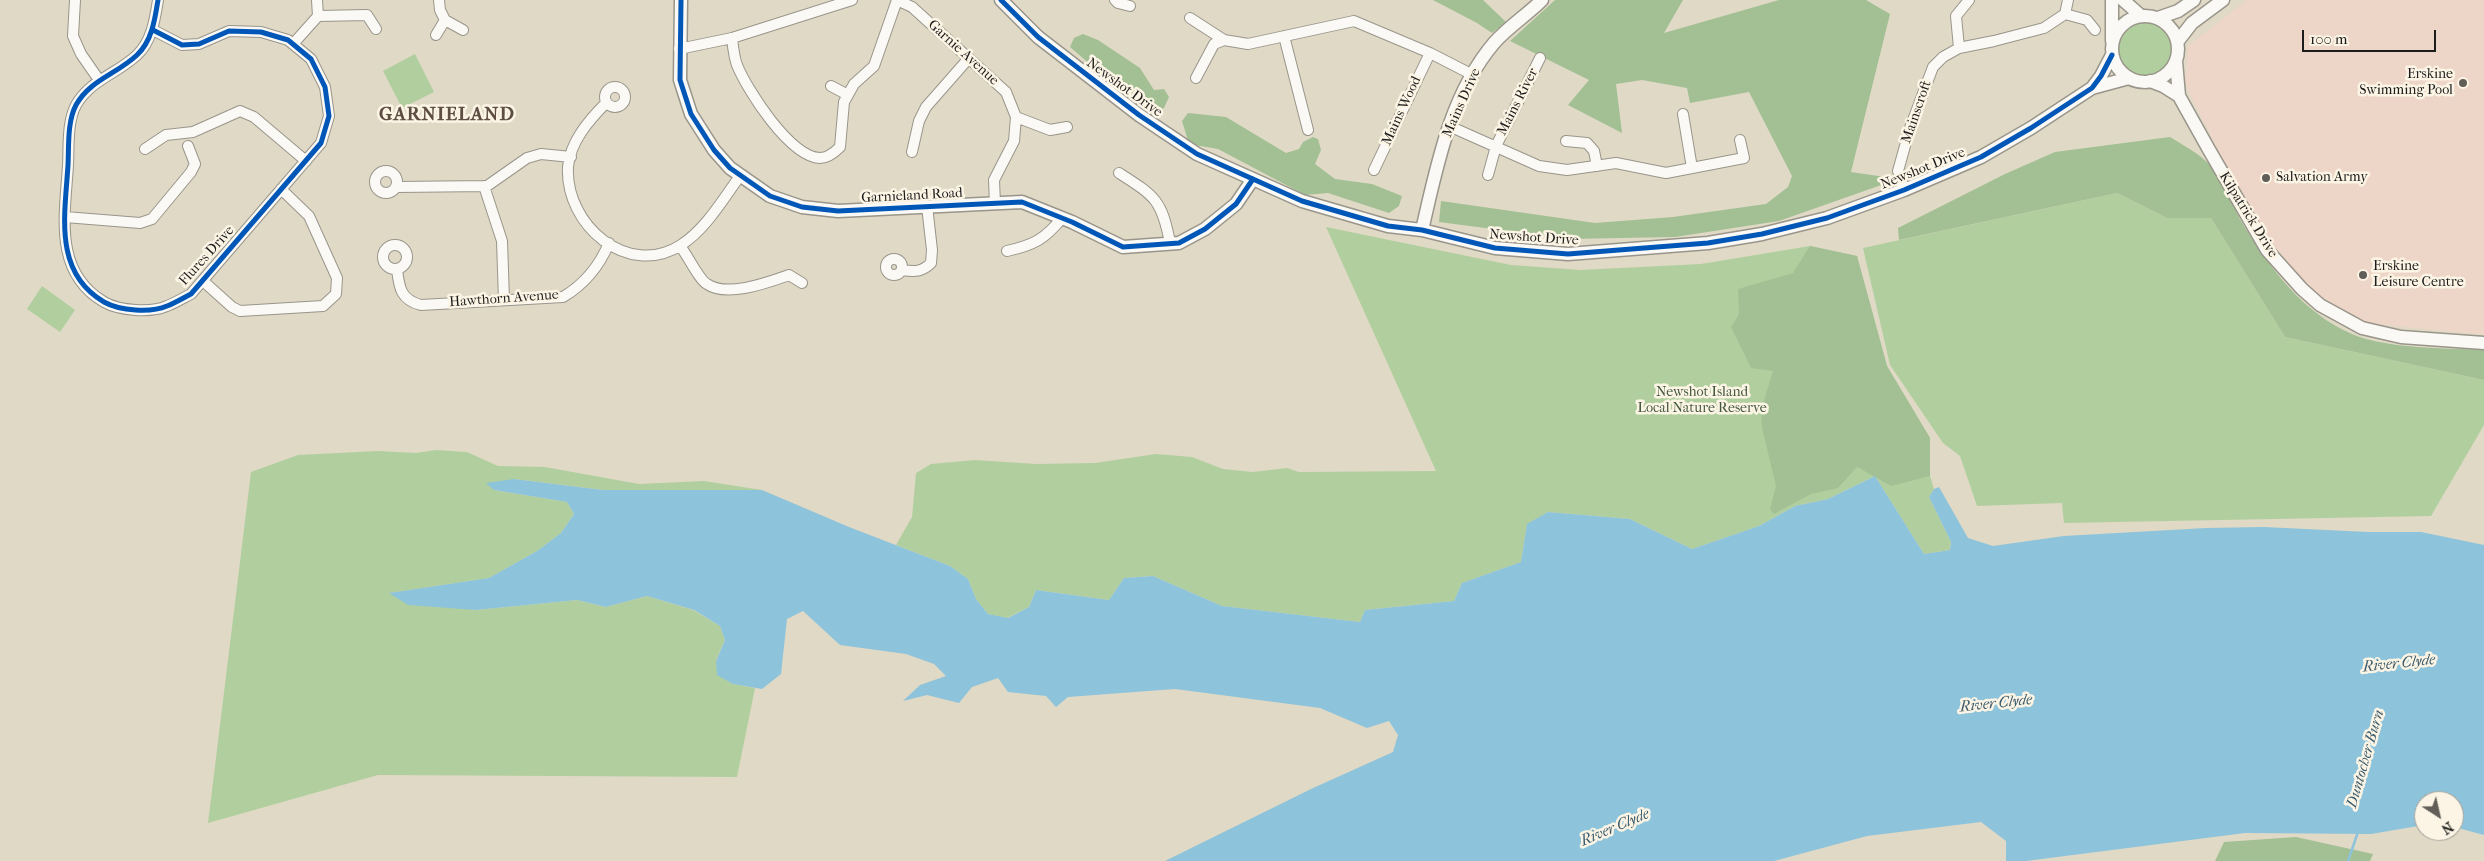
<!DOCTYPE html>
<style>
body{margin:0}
#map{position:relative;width:2484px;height:861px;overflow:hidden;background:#e0d9c6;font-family:"IM FELL French Canon",serif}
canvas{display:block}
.north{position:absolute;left:2414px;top:791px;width:50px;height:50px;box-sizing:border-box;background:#fcf5e5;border:1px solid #a29e95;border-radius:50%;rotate:145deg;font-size:14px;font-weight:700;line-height:20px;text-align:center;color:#1c1c1c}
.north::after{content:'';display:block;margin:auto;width:18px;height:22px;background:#615e58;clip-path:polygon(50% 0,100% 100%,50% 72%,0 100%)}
.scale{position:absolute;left:2302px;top:30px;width:134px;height:22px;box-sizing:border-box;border:2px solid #1c1c1c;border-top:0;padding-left:6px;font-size:15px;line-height:18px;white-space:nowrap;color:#1c1c1c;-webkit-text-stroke:4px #fcf5e5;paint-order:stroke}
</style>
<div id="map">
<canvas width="2484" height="861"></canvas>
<div class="north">N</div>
<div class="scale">100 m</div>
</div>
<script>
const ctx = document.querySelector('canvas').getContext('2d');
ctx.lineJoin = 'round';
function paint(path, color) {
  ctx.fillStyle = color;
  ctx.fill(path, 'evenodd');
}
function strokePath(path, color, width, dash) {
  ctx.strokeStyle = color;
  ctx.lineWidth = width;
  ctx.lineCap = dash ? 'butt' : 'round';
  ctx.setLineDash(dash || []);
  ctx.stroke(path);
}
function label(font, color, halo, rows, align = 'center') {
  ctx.font = font + ' "IM FELL French Canon",serif';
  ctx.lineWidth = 5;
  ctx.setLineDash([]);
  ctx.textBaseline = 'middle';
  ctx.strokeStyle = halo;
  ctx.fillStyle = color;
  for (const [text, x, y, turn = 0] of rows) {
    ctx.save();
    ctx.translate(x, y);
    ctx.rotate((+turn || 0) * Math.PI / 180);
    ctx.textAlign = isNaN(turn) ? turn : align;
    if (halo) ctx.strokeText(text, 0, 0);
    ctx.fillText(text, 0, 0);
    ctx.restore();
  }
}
paint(new Path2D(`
 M2247,0H2484V335L2366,323L2320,296L2293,271L2263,230L2225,164L2185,84L2188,46Z`), '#edd5c7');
paint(new Path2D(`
 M2118 49a27 27 0 1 1 54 0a27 27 0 1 1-54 0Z
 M415,54L434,92L402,108L383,71Z
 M2117,193L2167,218H2211L2285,337L2484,380V425L2431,516L2064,523L2062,503L1977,506L1960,456L1943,443L1890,365L1863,248Z
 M1326,227L1511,265L1580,270L1701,264L1810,246L1857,256L1887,366L1930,438V476L1934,489L1929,497L1951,542L1950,550L1924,554L1875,476L1828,499L1795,506L1759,526L1692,549L1630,519L1548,512L1527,525L1521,562L1462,583L1454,601L1365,610L1360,622L1222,606L1153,576L1124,578L1109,600L1036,590L1029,607L1007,618L988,614L976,599L968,579L950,566L896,545L912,517L916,473L931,464L975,460L1036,464L1095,463L1156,454L1192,457L1223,469L1253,472L1287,468L1299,472L1436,471Z
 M42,286L75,310L60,332L27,309Z
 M436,450L467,452L498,466L545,467L639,484L704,481L762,490H603L514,479L494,490L567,502L574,514L561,533L537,551L489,578L390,593L476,610L577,600L606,607L647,596L693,610L720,626L725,640L716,660L733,684L755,688L737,777L378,775L208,823L251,472L298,455L378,451L416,453Z`), '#b1cf9e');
paint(new Path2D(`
 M1433,0H1483L1506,22L1492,33L1477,23Z
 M1555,0H1683L1664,33L1779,0H1866L1890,14L1851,172L1885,177L1887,183L1779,221L1675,237L1569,239L1439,222L1441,201L1595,223L1673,217L1766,204L1788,187L1792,176L1749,92L1690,103L1687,88L1642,80L1616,84L1622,133L1568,105L1589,80L1510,41Z
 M1083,34L1098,40L1140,68L1154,90L1164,89L1169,97L1164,108L1152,114L1142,109L1070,47L1074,38Z
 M1188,113L1226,117L1286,153L1299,149L1303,142L1313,137L1318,139L1321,150L1315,164L1335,179L1372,184L1402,196L1399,206L1389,213L1328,193L1305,195L1218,149L1189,144L1182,121Z
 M2170,137C2184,146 2199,153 2211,166C2224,180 2233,208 2244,226C2271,269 2303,313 2352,334C2388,349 2445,348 2484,350V380L2285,337L2211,218H2167L2117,193L1899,240L1898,228L2005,174L2055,152Z
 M1810,246L1857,256L1887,366L1930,438V476L1891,486L1857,467L1838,488L1811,494L1774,514L1770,509L1776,486L1762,428L1761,410L1773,371L1751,368L1731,327L1739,314L1738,289L1793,273Z
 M2296,837L2373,854L2370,861H2215L2224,842Z`), '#a2c094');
paint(new Path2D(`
 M1875,476L1924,554L1950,550L1951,542L1929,497L1934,489L1939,487L1968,538L1993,546L2064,536L2206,528L2264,527L2368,532H2421L2484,545V835L2454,827V801H2424V825L2371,834L2245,833L2026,861H2006V841L1981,822L1867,836L1774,861H1165L1311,789L1393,752L1398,735L1389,721L1367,728L1320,708L1175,689L1068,697L1056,707L1046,696L1008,692L998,678L972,687L959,703L927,695L903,701L920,685L946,676L934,664L906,654L840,645L803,611L787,619L781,674L762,689L733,684L717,675L716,661L725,640L720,626L694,610L647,596L606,607L577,600L476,610L408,605L389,593L489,578L537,551L561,533L574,514L567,502L494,490L486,483L514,479L603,490H762L849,527L950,566L968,579L976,599L988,614L1008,618L1029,607L1036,590L1109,600L1124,578L1153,576L1222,606L1360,622L1365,610L1454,601L1462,583L1521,562L1527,524L1548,512L1630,519L1692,549L1759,526L1795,506L1828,499Z`), '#8dc3db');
strokePath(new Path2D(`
 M2348,861L2358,832`), '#8dc3db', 2.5);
const minor = new Path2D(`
 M75,0L73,36L81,54L99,80
 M897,0L912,7L1006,92L1016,117L1014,141L994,180L995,204
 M1115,0L1118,3L1130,6
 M2065,14L2087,20L2095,30
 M318,16L367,15L376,29
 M1190,18L1224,40
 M445,20L463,30
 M153,30L182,45L199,44L229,31L261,32L288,40L311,59L325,87L329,116L321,143L191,294C183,298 175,303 167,306C151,313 120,311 104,302C53,272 65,215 68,165C69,147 67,122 76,105C90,80 117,74 137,55C152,41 155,19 158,0
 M436,35L445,20L440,10L439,0
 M1284,36L1308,130
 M732,38C733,47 734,57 737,65C747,90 790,157 820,158C828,158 835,152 840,147L844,102L854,84L874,66L897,0
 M293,44L318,16L317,0
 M1959,48L1956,16L1969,0
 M679,49L732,38L852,0
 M1196,78L1214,44L1224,40L1248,44L1354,21L1430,53L1471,74
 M831,86L848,95
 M605 97a10 10 0 1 1 20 0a10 10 0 1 1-20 0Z
 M606,103C589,120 570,142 568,167C565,225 628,279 681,245C706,229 723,199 740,176
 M1683,114L1692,168
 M1016,117L1050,130L1067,127
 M1449,126L1539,166L1567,170L1616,163L1666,173L1744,158L1740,140
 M1566,141L1587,143L1594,151L1597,166
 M145,149L166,135L193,132L240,111L254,117L306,161
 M912,152L919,121L926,107L969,58
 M1374,170L1430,53
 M375 182a11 11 0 1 1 22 0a11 11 0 1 1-22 0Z
 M1119,173C1155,196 1162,200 1170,243
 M1488,175L1496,146L1540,58
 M484,186L502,241L504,300
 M397,187L487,186L527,158L541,154L571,157
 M1904,190L1898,171L1910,128L1933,67L1943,57L1959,48L1994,41L2044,28L2065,14L2068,0
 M65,217L140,223L152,219L191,172L195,164L188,146
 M383 257a12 12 0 1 1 24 0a12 12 0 1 1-24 0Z
 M680,246C687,254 699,280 707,284C727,298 769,282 789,275L802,283
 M1007,251C1034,245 1045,239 1062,218
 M886 267a8 8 0 1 1 16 0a8 8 0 1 1-16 0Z
 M397,269C399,288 401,300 421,305L563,297C585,284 599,267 609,243
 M902,270C915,272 922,272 931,263L932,250L927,206
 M203,281L232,307L240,311L323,306L336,294L337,278L309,216L281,189`);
const tertiary = new Path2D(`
 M681,0L680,80L691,114L714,150L730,168L770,196L802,207L838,211L1022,202L1072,222L1123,247L1179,243L1205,229L1236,204L1253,179
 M1001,0L1038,37L1139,115L1197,154L1302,201L1388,226L1422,230L1495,248L1568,254L1708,243L1762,234L1827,218L1904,190L1981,157L2031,128L2092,88L2101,76L2112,55
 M2123,0L2140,15
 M2112 49a33 33 0 1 1 66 0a33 33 0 1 1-66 0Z
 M2158,18L2178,11L2194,0
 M2112,41V0
 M2178,41L2192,23L2223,0
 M2176,61L2179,96L2208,148L2267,250L2302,289L2320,305L2362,328L2401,337L2484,343
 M2150,81L2163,86L2179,96
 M2092,88L2129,78
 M1422,230C1437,166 1450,95 1494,43C1508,27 1527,15 1542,0`);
strokePath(minor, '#99958a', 12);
strokePath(tertiary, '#99958a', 15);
strokePath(minor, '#faf9f6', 10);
strokePath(tertiary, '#faf9f6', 12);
strokePath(new Path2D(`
 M681,0L680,80L691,114L714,150L730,168L770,196L802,207L838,211L1022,202L1072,222L1123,247L1179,243L1205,229L1236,204L1253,179
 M1001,0L1038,37L1139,115L1197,154L1302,201L1388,226L1422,230L1495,248L1568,254L1708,243L1762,234L1827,218L1904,190L1981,157L2031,128L2092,88L2101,76L2112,55
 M153,30L182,45L199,44L229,31L261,32L288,40L311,59L325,87L329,116L321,143L191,294C183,298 175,303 167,306C151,313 120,311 104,302C53,272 65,215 68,165C69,147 67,122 76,105C90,80 117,74 137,55C152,41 155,19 158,0`), '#0057b8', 5);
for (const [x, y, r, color] of [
 [2463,83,5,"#615e58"],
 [2266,178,5,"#615e58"],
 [2363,275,5,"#615e58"]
]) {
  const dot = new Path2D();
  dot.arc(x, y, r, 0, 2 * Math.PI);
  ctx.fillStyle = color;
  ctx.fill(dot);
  strokePath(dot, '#fcf5e5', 2);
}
label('14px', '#1c1c1c', '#fcf5e5', [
 ["Garnie Avenue",963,53,42],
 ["Newshot Drive",1124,88,36],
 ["Mains River",1518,102,-63],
 ["Mains Drive",1462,103,-66],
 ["Mains Wood",1402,111,-65],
 ["Mainscroft",1917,112,-71],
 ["Newshot Drive",1923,169,-22],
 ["Garnieland Road",912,196,-3],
 ["Kilpatrick Drive",2248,215,58],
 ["Newshot Drive",1534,238,4],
 ["Flures Drive",207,256,-48],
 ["Hawthorn Avenue",504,299,-4]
]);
label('14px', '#1c1c1c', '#fcf5e5', [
 ["Erskine",2453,75,"right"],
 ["Swimming Pool",2453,91,"right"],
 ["Salvation Army",2276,178],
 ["Erskine",2373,267],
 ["Leisure Centre",2373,283]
], 'left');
label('14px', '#43583e', '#fcf5e5', [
 ["Newshot Island",1702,393],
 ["Local Nature Reserve",1702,409]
]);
label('italic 15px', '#3b5b6c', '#fcf5e5', [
 ["River Clyde",2399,664,-6],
 ["River Clyde",1996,704,-6],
 ["Duntocher Burn",2366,759,-74],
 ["River Clyde",1615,828,-23]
]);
ctx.letterSpacing = '1px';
label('bold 19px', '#5d4d43', '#fcf5e5', [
 ["GARNIELAND",447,115]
]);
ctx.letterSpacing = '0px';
</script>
